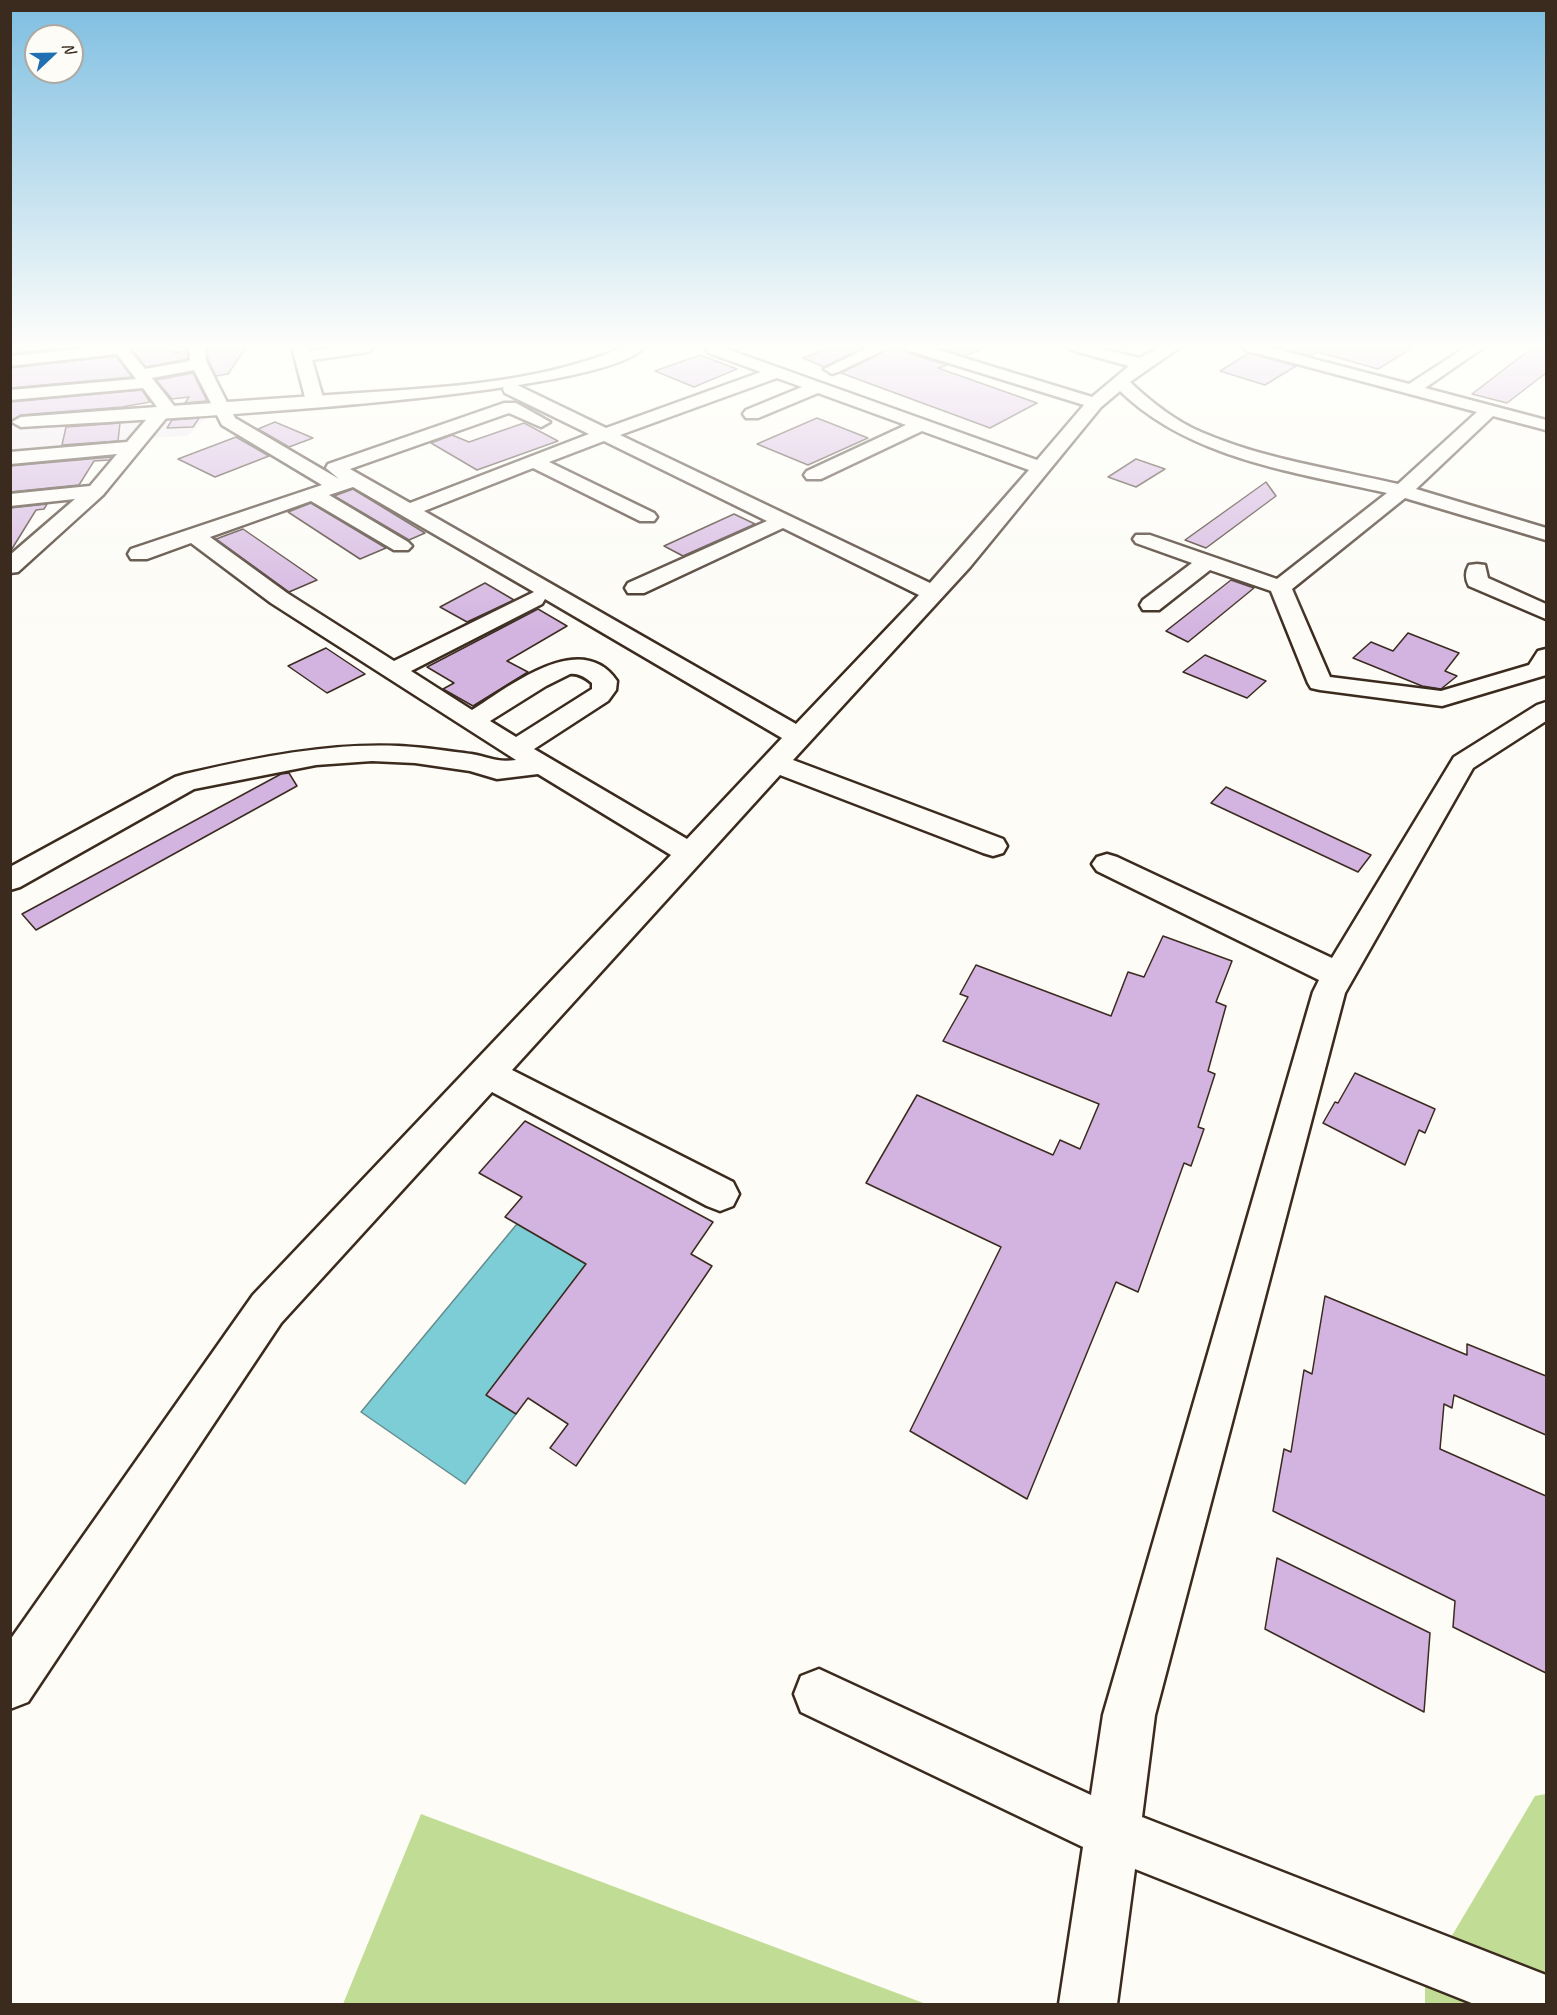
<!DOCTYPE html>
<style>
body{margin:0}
#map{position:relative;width:1557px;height:2015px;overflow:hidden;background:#fdfcf7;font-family:Caveat,sans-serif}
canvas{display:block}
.frame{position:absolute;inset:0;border:12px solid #3b2a1e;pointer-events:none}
.north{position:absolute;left:24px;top:24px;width:60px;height:60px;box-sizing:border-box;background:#fdfcf7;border:2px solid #afa8a0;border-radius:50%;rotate:68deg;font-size:16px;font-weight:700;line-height:24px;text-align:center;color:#3b2a1e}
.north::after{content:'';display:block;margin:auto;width:21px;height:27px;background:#1f6fb2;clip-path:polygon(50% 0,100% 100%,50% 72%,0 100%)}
</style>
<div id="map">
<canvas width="1557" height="2015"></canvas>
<div class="frame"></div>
<div class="north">N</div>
</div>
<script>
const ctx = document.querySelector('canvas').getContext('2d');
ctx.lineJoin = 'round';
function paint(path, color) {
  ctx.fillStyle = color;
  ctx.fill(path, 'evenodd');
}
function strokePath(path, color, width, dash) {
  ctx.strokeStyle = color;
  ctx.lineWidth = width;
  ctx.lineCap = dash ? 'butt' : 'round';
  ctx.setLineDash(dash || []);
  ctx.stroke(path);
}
paint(new Path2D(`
 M215,411L187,436L150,438L170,413Z
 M154,414L124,447L11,457V425Z`), '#f0e6f0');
paint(new Path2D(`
 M1546,1794V2004H1425V1981L1535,1796Z
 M421,1814L926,2004H343Z`), '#c1dd95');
const water = new Path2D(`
 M517,1224L586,1264L487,1394L516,1414L465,1484L361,1412Z`);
paint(water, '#7dcdd7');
strokePath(water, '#638c8d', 1.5);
const building = new Path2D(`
 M22,347H81L15,353Z
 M146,347H166L167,351L174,350V353L187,351L188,359L146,367L131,349Z
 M226,347H246L228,374L216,376L208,360L207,349Z
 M831,347H866L824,367L803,358Z
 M892,347H903L906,352L947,365L938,368L1037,403L990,428L841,373Z
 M934,347H986L965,356Z
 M1275,347H1414L1378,369L1317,352L1311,356Z
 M1533,347L1546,350V373L1507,403L1472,394Z
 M1249,353L1296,366L1265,385L1220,371Z
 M700,355L737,369L694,387L655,371Z
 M116,356L132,377L10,388V368Z
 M193,373L207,401L185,403L189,397L172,399L156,380Z
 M142,390L150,402L122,407L21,415L10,421V402Z
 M199,418L193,427L167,428L172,420Z
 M817,418L868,438L808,465L757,444Z
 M275,422L313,438L289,447L258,429Z
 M120,423L118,441L62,445L66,427Z
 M524,423L558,441L477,470L431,443L452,435L469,442Z
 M236,437L269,456L215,477L178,459Z
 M112,457L109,460L94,461L79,485L10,492V466Z
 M1136,459L1165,469L1136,487L1108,477Z
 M1266,482L1276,496L1206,548L1185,540Z
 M353,489L358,492L425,533L409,540L334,496Z
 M311,503L386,548L360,559L288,512Z
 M47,504L44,509L36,510L10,552V508Z
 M734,514L755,524L683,556L664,546Z
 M243,529L317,580L289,592L216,539Z
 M1231,580L1254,588L1188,642L1166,631Z
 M485,583L514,600L467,622L440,607Z
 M538,609L567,626L507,661L528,672L473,706L443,689L454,683L427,667Z
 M1408,633L1459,653L1445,671L1457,676L1441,689L1422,686L1353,658L1371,642L1393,651Z
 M326,648L365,674L327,693L288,666Z
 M1205,655L1266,681L1247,698L1183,672Z
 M289,773L297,786L36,930L22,914L281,774Z
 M1226,787L1371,855L1358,872L1211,803Z
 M1163,936L1232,961L1216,1002L1226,1006L1208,1071L1215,1074L1198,1127L1204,1129L1191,1166L1184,1163L1138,1292L1116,1282L1027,1499L910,1431L1001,1247L866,1183L917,1095L1053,1155L1060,1140L1080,1149L1099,1104L943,1041L968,997L960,994L976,965L1111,1016L1128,972L1144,977Z
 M1355,1073L1435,1109L1425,1133L1419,1130L1405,1165L1323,1123L1335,1102L1338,1103Z
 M525,1121L713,1222L691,1254L712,1266L576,1466L550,1448L568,1424L528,1398L516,1414L486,1395L586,1264L505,1217L522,1197L479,1173Z
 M1325,1296L1467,1355V1344L1546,1376V1435L1454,1395L1452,1408L1444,1404L1440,1449L1546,1496V1673L1453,1627L1455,1601L1273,1511L1284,1449L1291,1452L1304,1370L1312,1374Z
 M1277,1558L1430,1633L1424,1712L1265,1629Z`);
paint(building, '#d3b4e0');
strokePath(building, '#3b2a1e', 1.5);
const minor = new Path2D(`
 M99,347H127L145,369L190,361L189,347H205L206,361L235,418L339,479L326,468L328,464L504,403H516L550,422L541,427L509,413L350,469L410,503L589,434L505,393L503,389L505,385H517L606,428L761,372L709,353L707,350L710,347H721L1037,460L1084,405L907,350L905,347H928L1092,397L1129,366L1071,350L1069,347H1094L1139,358L1161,347H1180L1130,382C1150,401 1175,421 1201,432C1263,459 1333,469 1398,484L1477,412L1245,350L1243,347H1268L1409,384L1466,347H1484L1425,388L1546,420V430L1493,416L1416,489L1546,528V540L1405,498L1292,589L1330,677L1441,691L1529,665L1538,651L1546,649V675L1442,706L1320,690L1311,688L1308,683L1271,591L1210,570L1159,610H1143L1140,605L1143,600L1192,563L1136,543L1133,539L1136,535H1150L1277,579L1387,493C1295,472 1190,459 1120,391L1101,407L970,567L793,760L1003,839L1007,846L1003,853L993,856L983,853L780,775L512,1070L733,1182L739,1194L733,1206L720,1211L707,1206L492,1092L281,1323L28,1702L10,1709V1640L253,1295L671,855L538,774L497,779L470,771L415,763L372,761L316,765L194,789L20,887L10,890V867L175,777L185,774C255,758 326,743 398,746C423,747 447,751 471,754C489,757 497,763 516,760L271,603L191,543L147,559H131L128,554L131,549L322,485L222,425L194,370L152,378L175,407L172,411L103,495L18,572L10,573V555L75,499L10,506V494L90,486L117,454L10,464V452L127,442L157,407L143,388L10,400V390L136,379L117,354L10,366V356ZM777,378L802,387L746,410L743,414L746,418H758L818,393L906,425L807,471L804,475L807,479H821L922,431L1029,470L930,583L620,435ZM604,441L767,521L628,583L625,588L628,593H644L783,528L919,595L796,724L424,511L533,468L640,521H654L657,517L654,513L549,462ZM353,487L534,592L394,661L287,593L210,537L311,501L394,550H408L412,546L408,542L329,495ZM545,599L782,738L687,839L534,749L608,701L616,690L617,681C581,628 509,687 472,710L411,671L542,604ZM570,674C579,673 586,678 592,683V689L516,737L490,721L546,686Z
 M292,347H308L309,351L340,347H376L368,352L312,360L324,401L315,406L306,401Z
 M870,347H890L838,372L832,374L824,369Z
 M1477,564L1485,565L1488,578L1546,604V619L1469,586C1465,579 1465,572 1469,565Z
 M1546,702V721L1473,768L1345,993L1155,1715L1142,1817L1546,1975V2004H1474L1135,1869L1117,2004H1059L1083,1847L801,1712L794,1694L801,1676L819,1669L1091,1795L1103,1715L1313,992L1319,980L1097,871L1092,864L1097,857L1107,854L1117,857L1332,958L1454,757L1537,705Z`);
const major = new Path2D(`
 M624,347H644C603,400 112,421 21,427L12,422L21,417C124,409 226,402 329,395C427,388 533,386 624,347Z`);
strokePath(minor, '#3b2a1e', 5);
strokePath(major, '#3b2a1e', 5);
paint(minor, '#fdfcf7');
paint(major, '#fdfcf7');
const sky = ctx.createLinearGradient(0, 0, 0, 629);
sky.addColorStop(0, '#7dbee1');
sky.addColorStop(0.55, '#fefefb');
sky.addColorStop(1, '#fefefb00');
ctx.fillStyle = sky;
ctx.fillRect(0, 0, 1557, 629);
</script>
